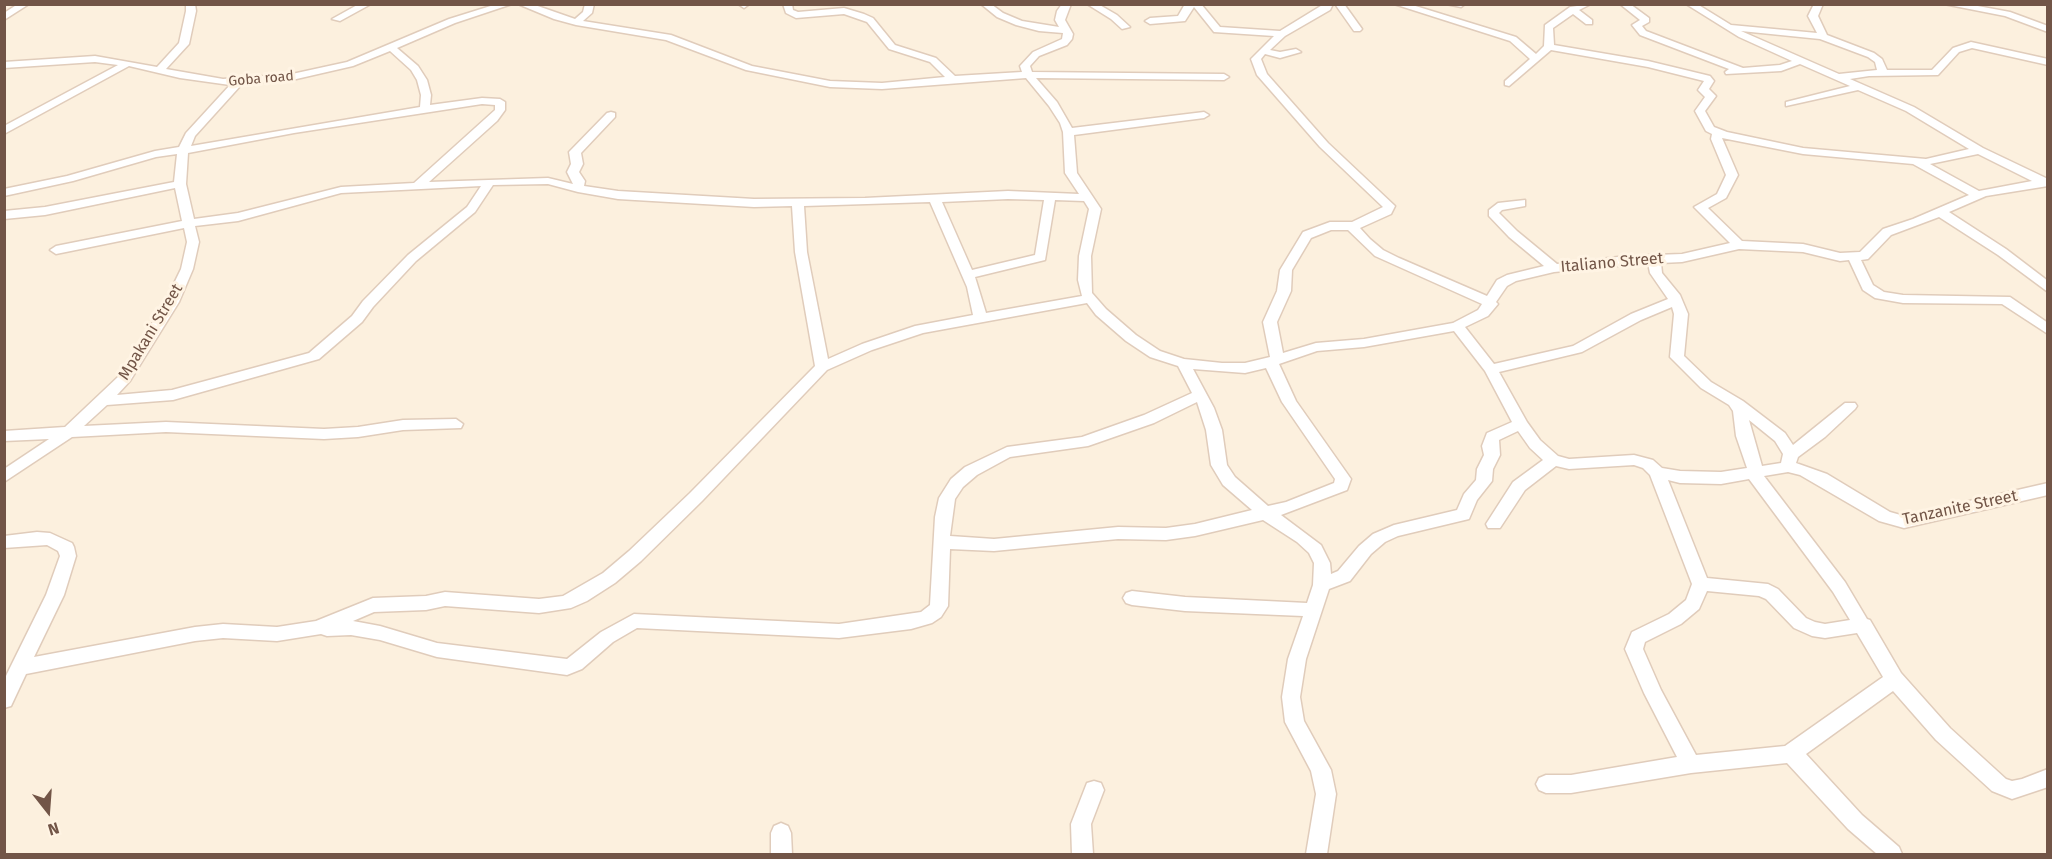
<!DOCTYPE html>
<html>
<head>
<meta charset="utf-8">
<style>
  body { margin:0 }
  #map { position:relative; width:2052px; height:859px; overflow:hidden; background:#fcf0de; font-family:"Fira Sans",sans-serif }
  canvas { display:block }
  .frame { position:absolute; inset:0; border:6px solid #725547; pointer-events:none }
  .north { position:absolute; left:18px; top:781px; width:60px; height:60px; -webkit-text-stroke:4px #fff4e4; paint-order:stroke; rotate:163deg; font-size:16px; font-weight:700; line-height:24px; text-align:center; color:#725547 }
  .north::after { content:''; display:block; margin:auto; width:21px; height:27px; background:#725547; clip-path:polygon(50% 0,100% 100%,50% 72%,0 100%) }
</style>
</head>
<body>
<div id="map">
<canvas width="2052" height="859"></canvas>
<div class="frame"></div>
<div class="north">N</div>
</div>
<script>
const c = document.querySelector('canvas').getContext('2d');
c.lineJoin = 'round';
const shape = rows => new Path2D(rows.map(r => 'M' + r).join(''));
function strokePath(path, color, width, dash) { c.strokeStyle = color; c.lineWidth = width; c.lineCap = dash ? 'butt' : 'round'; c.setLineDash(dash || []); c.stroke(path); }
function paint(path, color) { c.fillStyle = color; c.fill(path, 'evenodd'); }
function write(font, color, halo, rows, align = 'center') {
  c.font = font + ' "Fira Sans",sans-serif'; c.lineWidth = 6; c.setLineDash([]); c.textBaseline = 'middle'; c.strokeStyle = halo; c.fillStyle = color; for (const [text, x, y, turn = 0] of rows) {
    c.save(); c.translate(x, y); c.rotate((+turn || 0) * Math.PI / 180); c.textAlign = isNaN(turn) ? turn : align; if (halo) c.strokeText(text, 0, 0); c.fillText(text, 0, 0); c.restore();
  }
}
const minor = shape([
  [18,4,29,4,4,20,4,13,18,4],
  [186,4,195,4,196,11,189,44,166,69,223,79,292,74,347,62,449,19,497,4,512,4,455,23,397,48,418,66,427,80,431,95,430,105,482,98,500,99,505,102,505,110,497,121,429,182,548,178,573,184,567,172,571,164,569,152,607,113,611,112,615,113,615,117,581,153,583,164,579,172,585,181,584,186,618,191,754,199,865,198,1008,191,1079,194,1065,173,1063,132,1060,123,1049,106,1026,78,882,89,830,87,746,70,666,40,576,25,554,19,518,4,532,4,575,19,583,12,585,4,594,4,592,13,583,21,671,35,752,66,830,81,882,83,945,77,930,62,889,49,867,22,844,14,796,18,786,13,783,4,792,4,793,10,798,12,844,8,864,14,873,18,895,45,936,58,955,76,1022,72,1020,66,1033,52,1062,39,1063,33,1039,31,1016,25,997,17,981,4,991,4,1003,13,1022,21,1059,27,1055,20,1057,11,1062,4,1071,4,1065,20,1073,34,1072,39,1067,45,1039,56,1030,66,1032,72,1224,74,1229,77,1224,80,1036,78,1057,102,1072,128,1204,112,1209,115,1204,118,1074,135,1077,173,1101,209,1091,256,1092,293,1106,309,1136,335,1160,351,1184,359,1222,363,1245,363,1270,357,1263,322,1277,291,1280,270,1303,232,1330,222,1352,222,1383,207,1320,147,1257,75,1251,59,1274,36,1214,32,1194,7,1185,21,1150,24,1145,21,1150,18,1178,16,1185,4,1201,4,1220,27,1280,31,1324,4,1333,4,1330,10,1285,36,1270,50,1280,52,1296,49,1301,52,1280,58,1265,54,1261,59,1267,74,1328,143,1395,206,1391,214,1360,228,1370,239,1383,250,1399,258,1487,296,1497,280,1507,275,1544,266,1509,237,1489,216,1489,210,1498,203,1525,200,1525,206,1502,210,1499,213,1517,231,1557,264,1627,256,1682,254,1730,243,1694,207,1717,194,1726,175,1711,139,1712,134,1706,131,1695,111,1705,97,1698,90,1704,81,1648,67,1551,50,1509,86,1505,85,1505,81,1530,59,1510,41,1394,4,1409,4,1516,37,1536,54,1544,46,1545,25,1570,7,1591,4,1579,10,1592,20,1592,24,1586,24,1573,14,1553,28,1554,45,1648,61,1710,76,1714,81,1709,89,1716,96,1705,111,1714,127,1727,132,1803,148,1926,159,1969,149,1906,111,1858,90,1786,106,1786,102,1850,86,1800,64,1781,71,1726,74,1725,72,1729,69,1640,35,1632,25,1640,20,1620,4,1630,4,1649,18,1649,22,1642,26,1646,31,1743,68,1780,65,1792,61,1739,37,1686,4,1697,4,1731,25,1817,33,1808,16,1814,4,1823,4,1818,16,1827,35,1874,53,1882,59,1887,70,1932,70,1953,48,1971,42,2048,59,2048,65,1972,48,1959,52,1938,75,1869,76,1850,79,1914,107,1983,148,2048,179,2048,186,1986,196,1949,212,2006,249,2048,281,2048,292,1998,255,1939,217,1891,235,1868,259,1861,260,1873,285,1884,292,1903,295,2010,297,2048,323,2048,334,2002,304,1903,303,1875,298,1863,290,1849,260,1840,261,1803,252,1739,249,1682,262,1661,263,1662,273,1680,295,1688,314,1684,356,1711,382,1743,401,1785,433,1793,445,1845,403,1855,403,1857,406,1855,409,1825,437,1798,457,1796,463,1827,474,1890,512,1904,516,2048,483,2048,495,1904,528,1879,521,1800,475,1788,472,1764,476,1845,582,1867,619,1870,620,1901,673,1950,728,2006,779,2012,781,2022,779,2048,769,2048,787,2012,799,1992,791,1936,740,1893,691,1806,754,1862,815,1899,847,1902,854,1877,854,1848,829,1787,763,1691,773,1571,793,1546,793,1539,790,1536,784,1539,778,1546,775,1571,775,1677,757,1644,693,1625,649,1632,632,1669,614,1686,600,1692,584,1650,475,1643,468,1634,465,1569,469,1556,466,1525,490,1500,528,1488,528,1486,524,1513,482,1543,460,1530,448,1518,431,1499,440,1500,455,1493,469,1492,481,1477,500,1469,519,1398,536,1385,542,1371,554,1350,581,1329,589,1306,659,1300,697,1304,721,1331,770,1336,794,1327,854,1306,854,1316,794,1311,771,1285,722,1282,697,1288,659,1303,616,1185,611,1132,605,1126,603,1123,598,1126,593,1132,591,1185,597,1307,603,1313,585,1314,563,1309,553,1297,542,1263,520,1195,536,1166,540,1118,539,994,551,950,549,948,606,941,617,932,623,911,629,839,638,637,628,613,642,582,669,567,675,437,657,380,640,351,635,327,636,321,634,277,641,223,638,195,641,26,674,11,706,4,708,4,680,46,595,60,556,58,551,47,545,4,548,4,536,37,532,50,533,72,543,74,547,76,556,64,595,34,657,195,627,223,624,277,627,316,621,373,598,426,596,445,592,539,599,563,596,603,573,629,551,690,493,815,366,795,252,792,206,754,207,618,199,578,192,548,184,493,185,475,212,416,261,373,307,362,322,319,359,173,400,107,405,84,426,166,422,324,429,358,427,403,420,456,419,463,424,461,428,403,430,358,437,324,439,166,432,72,437,4,482,4,469,49,439,4,441,4,431,65,427,120,375,165,302,181,269,187,242,184,228,56,254,50,250,56,246,182,221,175,188,45,215,4,219,4,211,45,207,174,182,177,154,156,157,73,181,4,196,4,189,67,176,155,151,179,147,186,133,230,85,180,78,129,66,4,134,4,126,118,65,95,62,4,68,4,62,95,56,157,67,179,43,186,11,186,4],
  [1741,31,1820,39,1868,57,1875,62,1877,70,1839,74,1741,31],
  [390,51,411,70,417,80,421,95,420,107,191,146,195,136,242,84,292,80,353,66,390,51],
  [482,104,495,105,495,110,414,183,341,187,238,213,194,219,186,184,188,153,294,133,482,104],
  [1722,138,1803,154,1913,164,1969,195,1913,219,1883,229,1860,252,1840,253,1803,244,1742,241,1708,208,1726,198,1738,175,1722,138],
  [1978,154,2032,181,1979,191,1930,164,1978,154],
  [481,186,467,207,408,255,363,301,352,316,309,353,172,390,117,395,130,381,179,302,193,269,199,242,195,226,238,221,341,193,481,186],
  [1008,199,1044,200,1035,255,972,270,942,202,1008,199],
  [1055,200,1084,201,1089,209,1079,256,1078,280,1082,296,986,313,975,277,1045,260,1055,200],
  [930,202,967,287,973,315,915,326,862,344,828,359,807,252,804,206,930,202],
  [1331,230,1348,230,1375,256,1482,304,1478,310,1453,323,1364,339,1316,343,1283,353,1277,322,1291,291,1292,270,1311,238,1331,230],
  [1648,263,1650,273,1668,299,1631,314,1573,346,1494,364,1465,327,1488,316,1498,304,1496,302,1507,286,1516,281,1554,272,1648,263],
  [1087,303,1096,315,1126,341,1150,357,1178,366,1192,393,1144,415,1082,437,1007,447,965,467,951,479,939,498,935,517,930,605,921,612,839,624,634,614,601,632,567,659,437,643,380,626,353,621,374,612,426,610,445,606,539,613,571,608,587,601,615,583,641,561,702,501,827,370,872,350,923,333,1087,303],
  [1672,307,1674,314,1670,357,1701,388,1729,405,1733,411,1736,436,1747,468,1721,472,1680,471,1662,468,1653,460,1634,455,1569,459,1558,456,1540,440,1527,422,1499,372,1582,352,1641,320,1672,307],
  [1454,331,1485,371,1512,422,1487,433,1482,446,1484,455,1477,469,1476,480,1464,494,1457,510,1394,525,1373,534,1359,546,1338,571,1331,574,1330,563,1321,545,1281,515,1347,490,1351,479,1296,401,1279,364,1317,351,1364,347,1454,331],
  [1266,368,1282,402,1335,479,1334,483,1286,502,1268,506,1235,477,1227,465,1222,430,1214,408,1193,369,1245,373,1266,368],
  [1197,402,1206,430,1211,465,1223,485,1252,510,1195,524,1166,528,1118,527,994,539,950,536,955,499,963,487,977,475,1010,457,1088,446,1154,423,1197,402],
  [1749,420,1775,441,1783,454,1781,463,1762,466,1749,420],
  [1749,479,1833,592,1850,620,1825,624,1815,622,1806,618,1778,589,1768,584,1707,578,1668,480,1680,483,1721,484,1749,479],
  [1707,591,1759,596,1766,599,1794,628,1812,636,1825,638,1857,633,1883,677,1785,746,1696,755,1661,690,1643,649,1645,642,1681,624,1699,609,1707,591],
  [359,4,371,4,340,21,332,19,359,4],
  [738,4,748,4,748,5,744,8,738,4],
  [1087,4,1098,4,1117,15,1130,27,1122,29,1111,19,1087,4],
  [1335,4,1344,4,1362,29,1360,31,1354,31,1335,4],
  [1446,4,1465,4,1461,7,1446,4],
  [1944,4,1967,4,2010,12,2048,26,2048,32,2005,16,1944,4],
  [1094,781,1101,783,1104,790,1091,824,1093,854,1072,854,1071,824,1087,783,1094,781],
  [781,823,788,826,791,833,792,854,771,854,771,833,774,826,781,823]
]);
const farStreetnames = [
  ["Goba road",261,79,-5]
];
const streetNames = [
  ["Italiano Street",1612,263,-5],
  ["Mpakani Street",151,332,-59],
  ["Tanzanite Street",1960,508,-12]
];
strokePath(minor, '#e0ccbb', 3);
paint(minor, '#fff');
write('14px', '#725547', '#fff4e4', farStreetnames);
write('16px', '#725547', '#fff4e4', streetNames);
</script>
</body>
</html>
